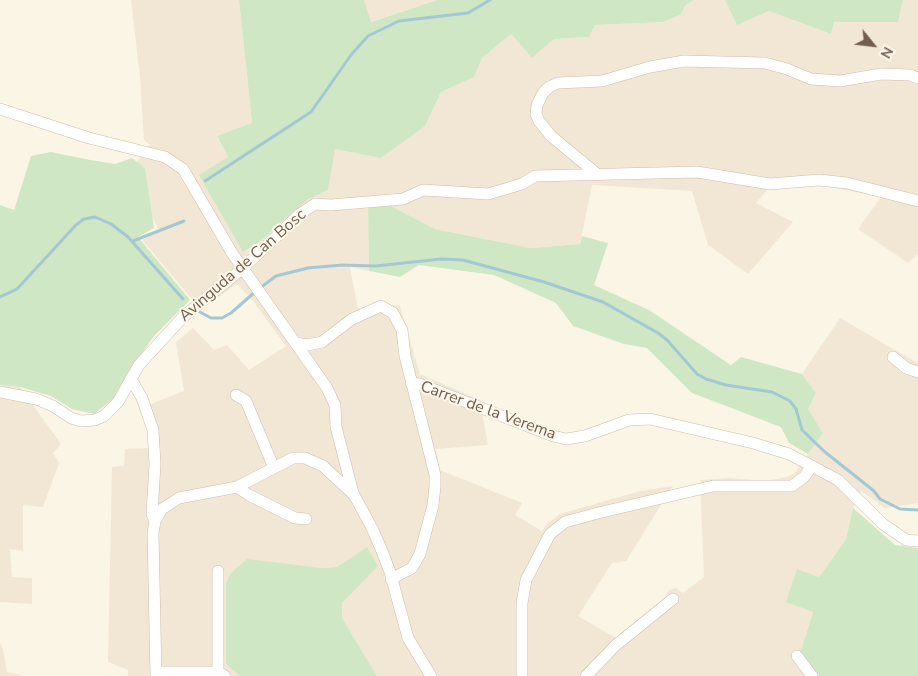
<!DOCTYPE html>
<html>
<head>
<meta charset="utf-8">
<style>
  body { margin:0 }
  #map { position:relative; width:918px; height:676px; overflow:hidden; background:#fbf5e6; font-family:"Nunito Sans",sans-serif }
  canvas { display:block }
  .north { position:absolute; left:848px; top:20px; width:50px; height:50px; -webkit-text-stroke:4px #fef8ec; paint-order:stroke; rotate:119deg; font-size:14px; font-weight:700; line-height:20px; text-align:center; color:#725e4d }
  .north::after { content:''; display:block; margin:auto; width:18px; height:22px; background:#725e4d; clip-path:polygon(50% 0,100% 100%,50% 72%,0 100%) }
</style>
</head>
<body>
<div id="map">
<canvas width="918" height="676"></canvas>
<div class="north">N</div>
</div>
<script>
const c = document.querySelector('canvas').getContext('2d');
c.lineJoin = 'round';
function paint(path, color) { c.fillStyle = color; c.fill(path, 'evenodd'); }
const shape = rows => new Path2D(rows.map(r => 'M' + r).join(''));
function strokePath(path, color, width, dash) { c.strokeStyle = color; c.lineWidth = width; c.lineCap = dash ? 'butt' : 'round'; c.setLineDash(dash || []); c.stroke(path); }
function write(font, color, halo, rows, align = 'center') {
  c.font = font + ' "Nunito Sans",sans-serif'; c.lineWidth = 4; c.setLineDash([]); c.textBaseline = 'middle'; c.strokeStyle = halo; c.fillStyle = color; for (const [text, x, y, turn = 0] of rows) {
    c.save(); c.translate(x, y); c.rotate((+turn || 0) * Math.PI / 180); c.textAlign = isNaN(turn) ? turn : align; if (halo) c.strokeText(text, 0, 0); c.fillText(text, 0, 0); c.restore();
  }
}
const residential = shape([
  [131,0,239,0,252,123,217,137,228,157,244,252,257,244,307,200,328,190,334,148,425,126,441,92,473,77,482,58,511,34,532,58,554,39,589,37,595,25,663,22,680,15,686,5,694,0,725,0,737,24,769,11,831,34,834,22,898,22,903,0,918,0,918,254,908,263,858,229,881,197,820,185,769,188,756,203,793,222,748,274,708,245,692,191,592,185,580,244,531,248,435,229,391,206,368,207,369,271,350,267,358,309,382,303,400,306,420,374,480,400,488,445,436,449,440,470,522,503,515,515,542,531,547,524,560,514,640,491,673,486,626,561,612,563,578,616,616,638,663,599,669,590,676,588,683,593,704,577,700,480,729,478,766,481,787,477,795,473,823,433,808,409,816,393,802,374,840,318,914,361,918,362,918,503,885,508,861,491,853,508,846,539,819,577,797,570,787,602,813,612,800,653,819,676,377,676,342,618,342,603,377,566,367,548,338,567,322,568,226,664,239,676,128,676,128,670,108,662,112,467,124,466,125,449,150,448,150,440,141,408,184,391,176,342,193,328,214,350,227,345,249,370,286,346,253,301,237,284,202,308,191,298,142,240,159,231,130,170,150,145,144,140,140,77],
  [364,0,437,0,370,22],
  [0,385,20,387,61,444,53,453,59,463,43,507,23,505,23,551,10,549,12,577,32,578,32,604,0,602],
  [0,642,3,649,7,672,24,676,0,676]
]);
const green = shape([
  [239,0,364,0,371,22,437,0,694,0,686,5,680,15,663,22,595,25,589,37,554,39,532,58,511,34,482,58,474,77,441,92,425,126,381,158,335,149,328,190,307,200,257,244,243,252,199,175,228,157,217,136,252,123],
  [725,0,903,0,898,22,834,22,831,34,769,11,737,25],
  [51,152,90,160,115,164,132,158,145,168,154,228,138,237,190,300,154,336,127,374,113,399,94,414,72,409,51,396,20,387,0,385,0,205,14,210,31,156],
  [391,206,435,229,531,248,580,244,582,236,608,243,594,285,649,310,731,365,741,357,802,374,816,393,808,409,823,433,808,454,789,443,781,427,692,393,647,348,624,344,573,326,556,303,494,275,419,265,400,277,369,271,368,207],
  [853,508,895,545,918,548,918,676,819,676,800,653,813,612,786,602,797,569,819,577,846,539],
  [367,547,378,566,342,603,342,618,377,676,239,676,226,664,226,583,231,573,247,559,322,568,337,567]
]);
const stream = shape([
  [205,181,311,112,351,55,368,36,399,21,468,13,490,0],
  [133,241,184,221],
  [260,288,276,276,308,268,342,265,376,266,441,259,463,260,544,282,603,302,658,333,667,340,697,374,706,379,726,385,772,392,790,401,796,409,802,430,825,452,874,491,880,499,900,509,918,510],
  [0,297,17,289,76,225,84,219,95,217,111,224,128,237,183,299],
  [198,311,211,318,222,318,231,313,255,292]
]);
const minor = shape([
  [0,109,89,138,165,157,183,169,232,253,327,388,335,405,336,427,353,493,372,528,382,551,390,572,408,638,431,676],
  [597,174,551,136,539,121,536,114,537,105,543,93,549,87,558,83,602,81,650,67,684,61,765,63,787,69,811,79,840,81,881,74,910,75,918,78],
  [295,343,308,345,322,342,352,319,381,306,393,313,402,330,405,356,435,475,435,486,433,505,420,554,412,568,391,579],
  [893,357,906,368,918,372],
  [131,379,142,398,153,430,155,464,152,514,155,521],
  [411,383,420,384,553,436,566,439,585,436,629,420,650,419,753,443,789,454,838,480,883,524,906,540,918,541],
  [0,392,36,399,53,406,71,418,81,421,95,420,104,416,118,402,139,365,183,317,243,268,300,214,315,204,331,205,403,199,423,190,488,194,522,184,535,176,697,172,770,184,819,180,847,183,918,201],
  [236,395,246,401,274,468],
  [237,487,249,495,295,518,306,519],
  [797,656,812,676],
  [156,672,218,672,225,676],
  [218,672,218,571],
  [156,676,153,533,155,521,162,509,179,498,237,487,293,458,305,458,323,466,352,493],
  [522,676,522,603,526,580,550,534,565,522,598,513,713,486,792,486,804,477,812,466],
  [586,676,616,645,673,599]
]);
const streetNames = [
  ["Avinguda de Can Bosc",243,266,-41],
  ["Carrer de la Verema",488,411,20]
];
paint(residential, '#f2e7d5');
paint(green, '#d0e7c5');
strokePath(stream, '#a3c8d4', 3);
strokePath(minor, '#ccbdad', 12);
strokePath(minor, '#fff', 11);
write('16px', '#725e4d', '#fef8ec', streetNames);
</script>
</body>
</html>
